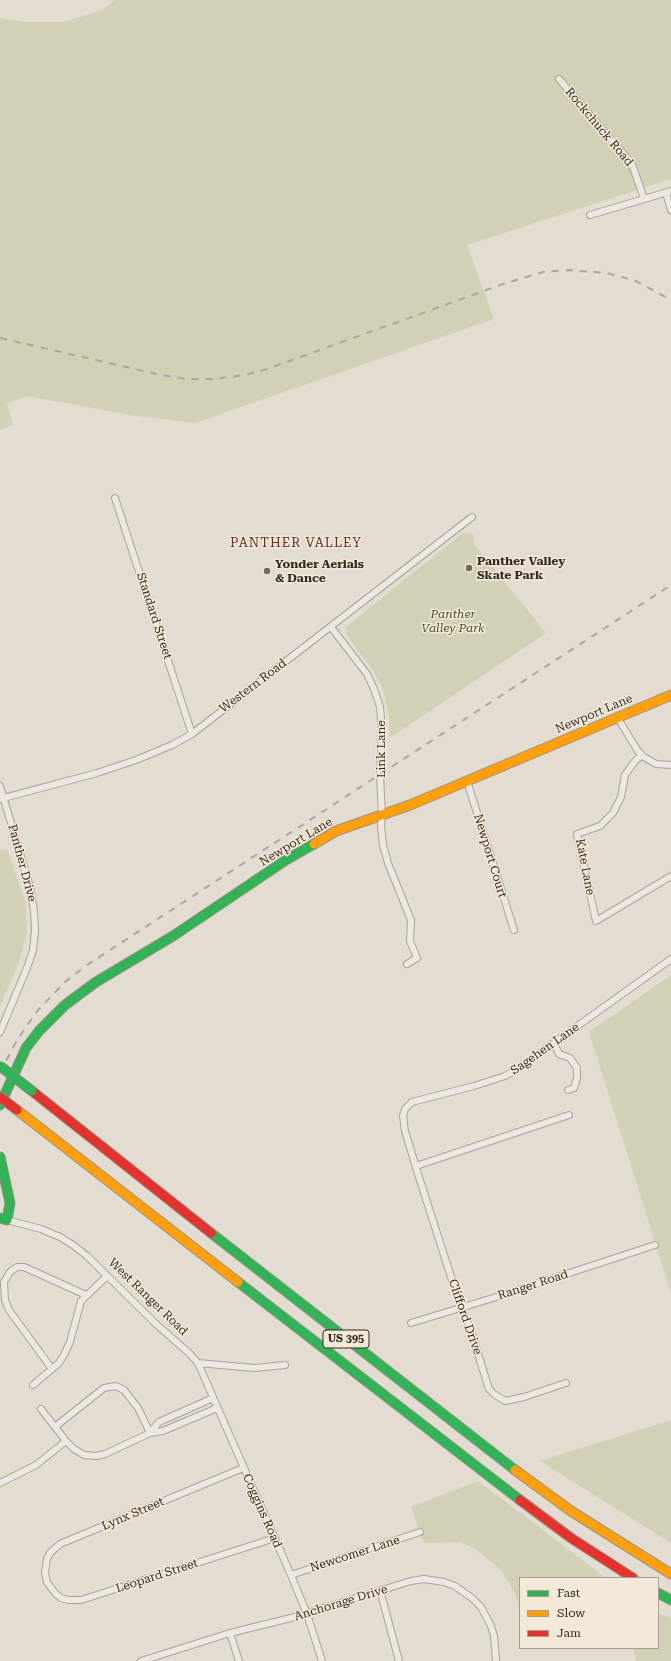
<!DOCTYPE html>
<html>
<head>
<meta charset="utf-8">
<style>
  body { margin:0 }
  #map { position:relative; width:671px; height:1661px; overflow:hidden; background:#e3ddd1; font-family:"Roboto Serif",serif }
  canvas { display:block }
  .legend { position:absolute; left:519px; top:1577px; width:140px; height:72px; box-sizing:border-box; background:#f3e9d8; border:1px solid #a89d8f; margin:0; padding:5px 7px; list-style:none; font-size:12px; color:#372b21 }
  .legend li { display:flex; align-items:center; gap:8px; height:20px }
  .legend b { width:20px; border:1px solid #a89d8f }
</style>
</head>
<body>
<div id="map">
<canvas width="671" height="1661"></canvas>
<ul class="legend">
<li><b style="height:5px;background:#30b455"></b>Fast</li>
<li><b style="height:5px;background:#ff9f0a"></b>Slow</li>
<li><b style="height:5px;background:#e5322d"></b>Jam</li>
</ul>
</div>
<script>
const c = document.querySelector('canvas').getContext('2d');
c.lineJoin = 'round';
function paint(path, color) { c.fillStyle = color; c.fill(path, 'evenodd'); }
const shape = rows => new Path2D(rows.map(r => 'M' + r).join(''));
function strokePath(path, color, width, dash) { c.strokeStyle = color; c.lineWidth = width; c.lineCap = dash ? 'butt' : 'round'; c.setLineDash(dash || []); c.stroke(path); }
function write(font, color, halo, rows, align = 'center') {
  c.font = font + ' "Roboto Serif",serif'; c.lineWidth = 3; c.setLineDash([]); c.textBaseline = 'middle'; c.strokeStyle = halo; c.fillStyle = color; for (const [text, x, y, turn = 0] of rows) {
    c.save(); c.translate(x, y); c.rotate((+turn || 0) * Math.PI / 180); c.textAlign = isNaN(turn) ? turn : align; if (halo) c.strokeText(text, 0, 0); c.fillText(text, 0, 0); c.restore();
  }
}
const green = shape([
  [115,0,671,0,671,179,467,245,494,319,195,423,136,416,27,396,7,403,13,425,0,430,0,18,26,22,64,22,102,10],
  [463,533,473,534,474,544,546,633,390,738,389,717,386,701,380,683,373,670,347,636,346,627],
  [7,849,25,901,27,932,19,962,0,1006,0,851],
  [671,975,671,1293,589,1032],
  [671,1420,671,1543,540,1461],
  [478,1481,606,1578,520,1578,520,1608,514,1592,501,1570,475,1549,460,1542,424,1543,411,1507],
  [658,1613,671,1618,671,1661,636,1661,633,1648,658,1648]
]);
const street = shape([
  [559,79,632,164,644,199],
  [666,193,671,210],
  [590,215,671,191],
  [115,498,192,734],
  [331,627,367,674,374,689,380,707,382,730,380,775,382,815,381,826,383,845,388,863,411,920,410,941,417,958,407,964],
  [617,717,638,751,644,757,656,764,671,765],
  [642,755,635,761,625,775,621,797,613,813,600,826,577,834,596,921,671,876],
  [467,781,514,930],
  [0,786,30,887,34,911,35,931,33,950,27,968,0,1032],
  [0,799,97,773,136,760,172,745,192,734,472,517],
  [554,1043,559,1054,570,1058,577,1068,577,1078,574,1088,568,1090],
  [416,1166,569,1115],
  [7,1220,41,1229,60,1237,73,1245,87,1256,156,1324,189,1353,198,1363,291,1575,307,1614,322,1661],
  [411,1323,493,1298,655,1245],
  [198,1363,254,1368,285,1365],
  [52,1369,9,1310,5,1300,4,1282,10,1272,17,1267,24,1267,86,1295],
  [566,1383,524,1397,505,1401,494,1394,489,1389,468,1322,461,1308,418,1174,405,1131,403,1116,405,1109,412,1102,474,1086,505,1076,516,1070,671,959],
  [33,1385,59,1363,64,1355,70,1342,81,1301,107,1276],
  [41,1409,66,1441,74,1449,84,1455,96,1456,105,1454,150,1433,163,1431,217,1408],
  [56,1426,104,1388,116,1386,124,1390,138,1408,150,1433],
  [150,1433,159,1422,213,1398],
  [243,1468,60,1544,50,1553,47,1559,45,1572,47,1582,55,1593,61,1598,68,1600,81,1600,275,1538],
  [0,1483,36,1465,66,1441],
  [291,1575,420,1532],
  [380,1590,399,1661],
  [230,1633,239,1661],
  [141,1661,230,1633,291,1618,411,1581,424,1579,444,1582,455,1586,472,1598,481,1607,491,1626,494,1636,496,1661]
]);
const fast = shape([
  [0,1105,26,1048,39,1031,65,1005,96,982,173,936,286,860,314,844],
  [0,1157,10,1203,7,1220,0,1218],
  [211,1233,515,1470],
  [238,1282,520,1500],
  [658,1593,671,1600]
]);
const slow = shape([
  [314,844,336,831,410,805,671,695],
  [17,1110,238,1282],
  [515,1470,571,1511,671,1574]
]);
const jam = shape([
  [32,1091,211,1233],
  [520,1500,571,1538,633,1578]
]);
const rail = shape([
  [0,338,161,375,187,379,213,379,245,375,267,369,506,283,543,272,568,270,607,273,636,281,671,300],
  [0,1073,17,1040,38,1010,65,982,87,965,671,585]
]);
const fastBridge = shape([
  [0,1066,32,1091]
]);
const jamBridge = shape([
  [0,1097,17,1110]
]);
const markers = [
  [469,568,4,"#73695f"],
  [267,571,4,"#73695f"]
];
const shields = [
  [346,1339,46]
];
const shieldNames = [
  ["US 395",346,1339]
];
const streetNames = [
  ["Rockchuck Road",599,127,50],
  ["Standard Street",154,616,72],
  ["Western Road",253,686,-37],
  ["Newport Lane",594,714,-23],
  ["Link Lane",381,749,-90],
  ["Newport Lane",296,842,-31],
  ["Newport Court",490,856,73],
  ["Panther Drive",22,863,75],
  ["Kate Lane",585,867,79],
  ["Sagehen Lane",545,1049,-35],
  ["Ranger Road",533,1285,-18],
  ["West Ranger Road",148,1297,44],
  ["Clifford Drive",465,1317,71],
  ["Coggins Road",262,1511,66],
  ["Lynx Street",133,1514,-23],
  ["Newcomer Lane",355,1554,-18],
  ["Leopard Street",157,1576,-18],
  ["Anchorage Drive",341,1603,-17]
];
const poiNames = [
  ["Panther Valley",477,561],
  ["Skate Park",477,575],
  ["Yonder Aerials",275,564],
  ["& Dance",275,578]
];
const parkNames = [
  ["Panther",453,614],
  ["Valley Park",453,628]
];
const neighbourhoodNames = [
  ["PANTHER VALLEY",296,543]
];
paint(green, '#d2d1b5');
strokePath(street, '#a9a299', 8);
strokePath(fast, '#989289', 11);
strokePath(slow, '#989289', 11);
strokePath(jam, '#989289', 11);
strokePath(street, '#ece8e1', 6);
strokePath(fast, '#30b455', 9);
strokePath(slow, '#ff9f0a', 9);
strokePath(jam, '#e5322d', 9);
strokePath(rail, '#aca7a1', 2, [7, 7]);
strokePath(fastBridge, '#8e8880', 11, []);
strokePath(jamBridge, '#8e8880', 11, []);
strokePath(fastBridge, '#30b455', 9);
strokePath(jamBridge, '#e5322d', 9);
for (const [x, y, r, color] of markers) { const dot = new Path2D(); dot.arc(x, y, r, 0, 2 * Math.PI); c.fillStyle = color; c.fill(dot); strokePath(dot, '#f3e9d8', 1.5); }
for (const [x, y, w] of shields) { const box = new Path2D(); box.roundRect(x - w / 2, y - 9, w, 18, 3); c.fillStyle = '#f3e9d8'; c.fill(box); strokePath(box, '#372b21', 1); }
write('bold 11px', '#372b21', null, shieldNames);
write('12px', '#372b21', '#f3e9d8', streetNames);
write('bold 12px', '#372b21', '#f3e9d8', poiNames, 'left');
write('italic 12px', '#4a522a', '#f3e9d8', parkNames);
c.letterSpacing = '1px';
write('13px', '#602e25', '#f3e9d8', neighbourhoodNames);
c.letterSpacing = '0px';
</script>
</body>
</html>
